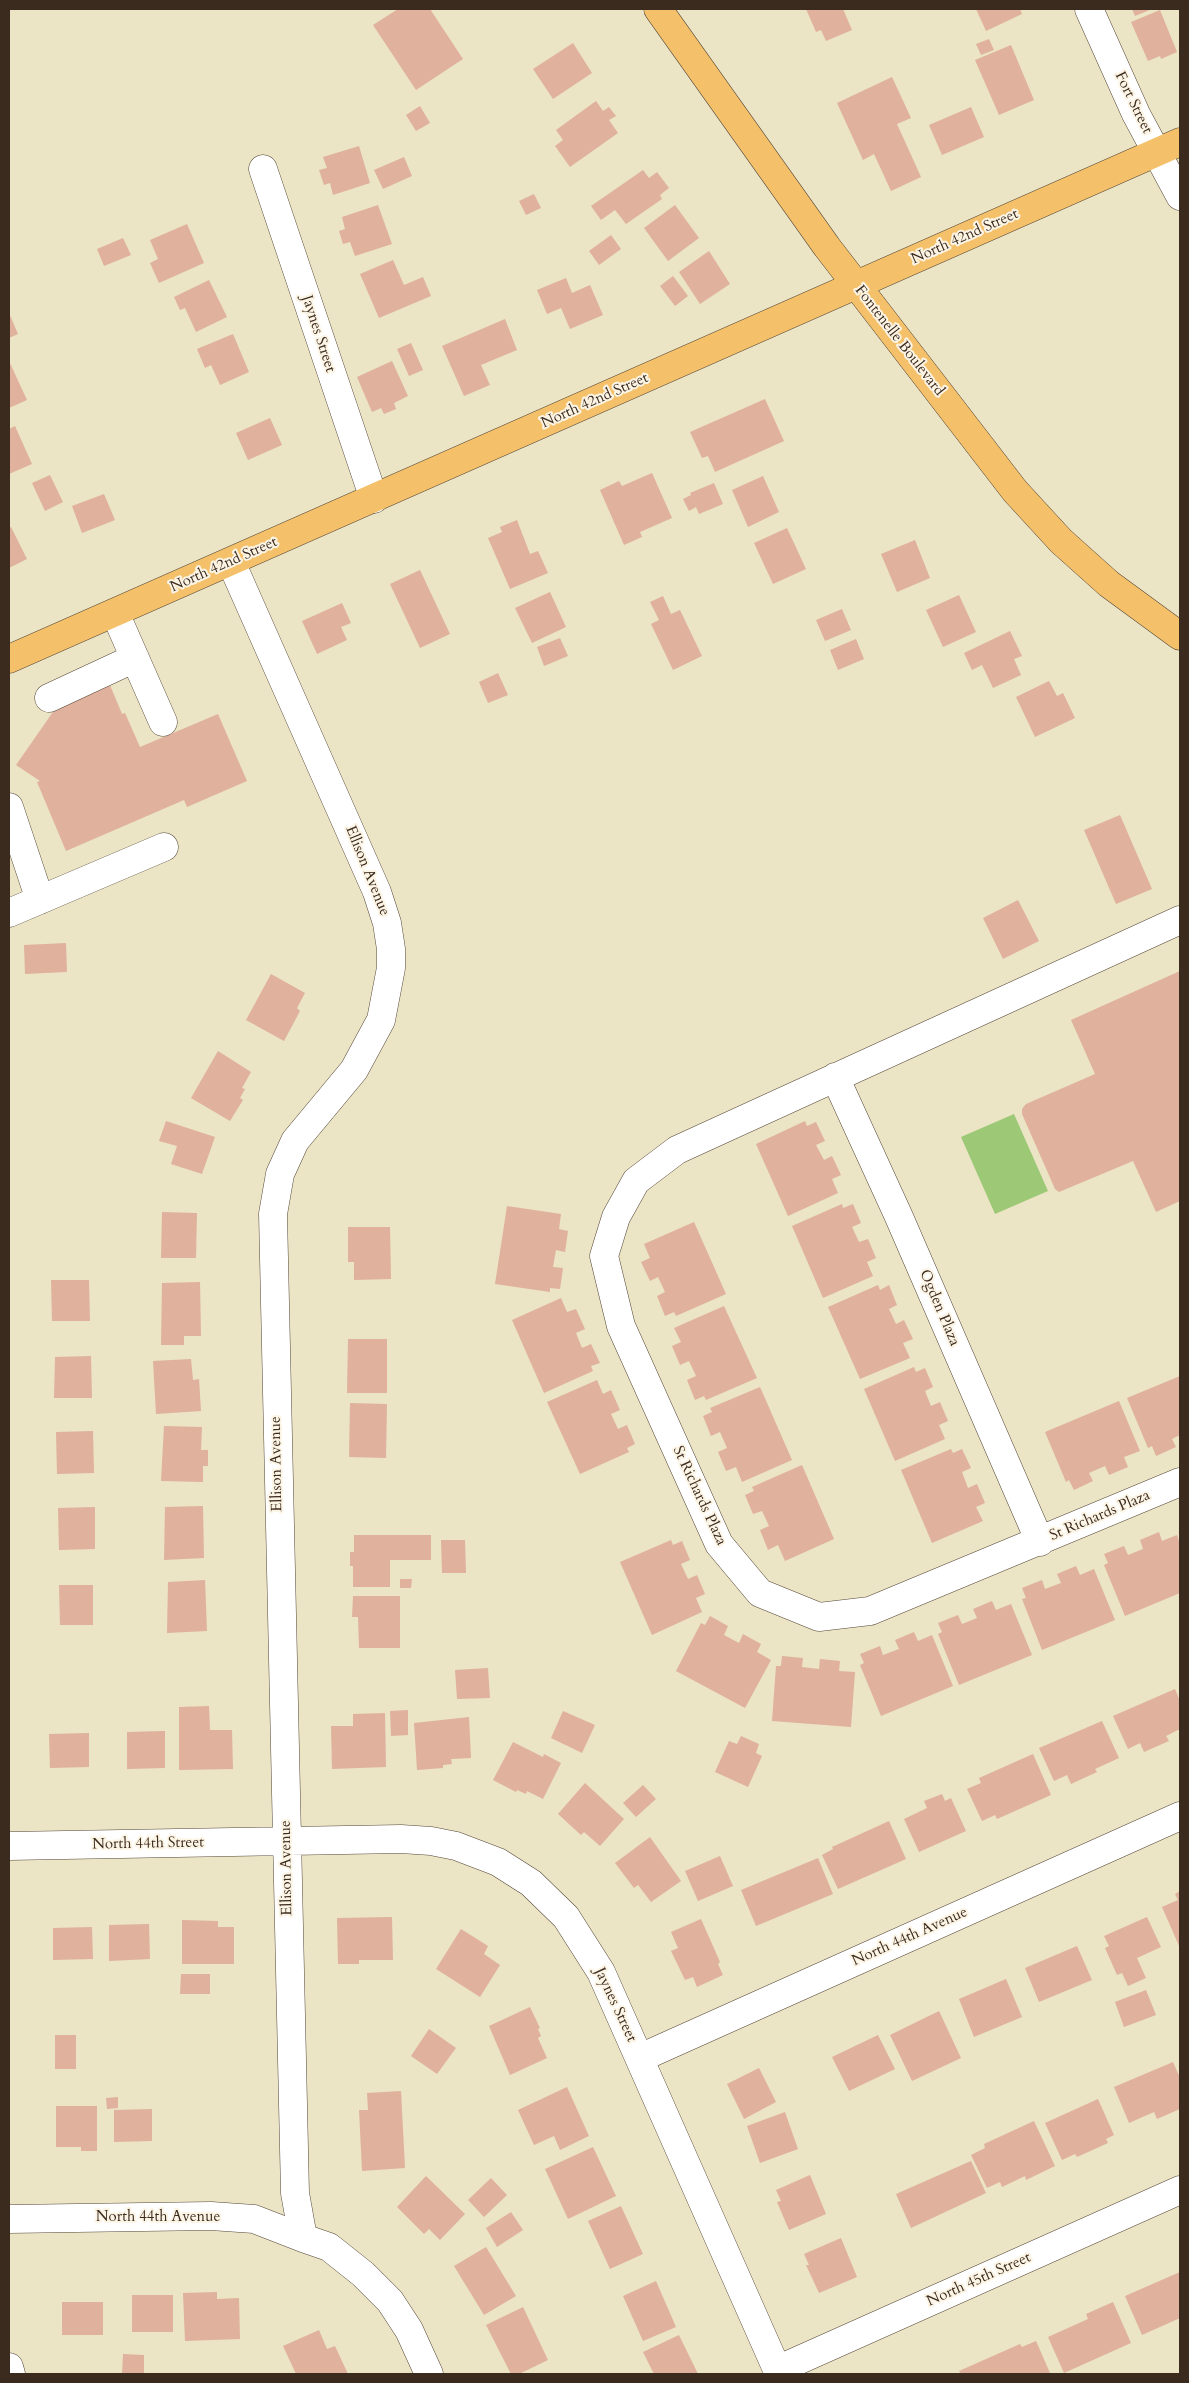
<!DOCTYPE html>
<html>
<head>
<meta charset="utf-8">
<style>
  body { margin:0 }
  #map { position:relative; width:1189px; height:2383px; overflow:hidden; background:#ebe4c5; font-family:Cardo,serif }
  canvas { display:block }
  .frame { position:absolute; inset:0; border:10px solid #3b2a1e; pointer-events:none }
</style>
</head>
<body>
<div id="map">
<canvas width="1189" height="2383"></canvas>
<div class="frame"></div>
</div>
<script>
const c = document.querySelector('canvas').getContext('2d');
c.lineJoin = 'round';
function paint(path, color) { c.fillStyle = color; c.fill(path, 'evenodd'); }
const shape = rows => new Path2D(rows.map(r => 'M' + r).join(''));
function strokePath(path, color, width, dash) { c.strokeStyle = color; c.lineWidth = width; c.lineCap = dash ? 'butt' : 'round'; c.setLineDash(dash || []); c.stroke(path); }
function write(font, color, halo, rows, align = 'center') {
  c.font = font + ' Cardo,serif'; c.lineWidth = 4; c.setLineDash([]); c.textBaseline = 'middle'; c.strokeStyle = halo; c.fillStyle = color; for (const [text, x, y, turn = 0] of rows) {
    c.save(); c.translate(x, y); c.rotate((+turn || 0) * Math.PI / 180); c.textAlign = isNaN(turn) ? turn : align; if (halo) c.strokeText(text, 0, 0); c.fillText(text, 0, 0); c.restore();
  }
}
const green = shape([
  [1014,1114,1048,1191,995,1214,961,1137]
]);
const building = shape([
  [398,9,430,9,463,59,416,90,373,25],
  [806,9,843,9,852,30,826,41,821,30,816,32],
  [976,9,1020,9,1022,14,986,31],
  [1132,9,1152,9,1135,16],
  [1160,10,1177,52,1161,59,1160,56,1148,61,1131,22],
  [989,39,994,50,981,55,976,44],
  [573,43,592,73,553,99,533,69],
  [1011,45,1034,100,999,115,975,60],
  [892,77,911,118,897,124,921,177,891,191,874,154,863,160,837,103],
  [596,101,603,111,609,107,616,116,609,120,618,133,570,167,555,146,563,140,556,130],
  [420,106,430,123,416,131,406,115],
  [971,107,984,137,942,155,929,125],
  [359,146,370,183,333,195,330,183,324,185,319,170,327,168,323,157],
  [404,157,412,176,383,189,374,170],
  [643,170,649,178,657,172,669,188,660,195,662,199,626,224,615,210,601,220,591,206],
  [534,194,541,208,526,215,519,201],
  [378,205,392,244,355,256,350,242,343,244,339,231,345,229,342,217],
  [675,205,699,238,668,261,644,228],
  [187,224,204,263,159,283,150,263,158,259,150,240],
  [611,235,621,249,599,265,589,251],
  [123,238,131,255,104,266,97,249],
  [709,251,730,284,700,304,679,272],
  [393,260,404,285,423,277,431,296,379,318,360,274],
  [673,276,688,296,675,306,660,286],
  [566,278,572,293,590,285,603,315,570,329,561,308,547,314,537,290],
  [209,280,227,317,196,332,185,308,180,310,174,297],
  [9,313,18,334,9,338],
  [505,319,517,350,481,365,490,385,464,396,442,346],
  [233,334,249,372,220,385,211,365,205,368,197,349],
  [411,343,423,370,409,376,397,349],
  [9,361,27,400,9,408],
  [392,361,408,396,394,403,396,409,384,414,381,408,372,412,357,377],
  [765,399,784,441,715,472,708,456,702,458,690,432],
  [270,418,282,445,248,460,236,433],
  [15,426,32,464,9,474,9,429],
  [652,473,672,518,640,532,642,537,624,545,600,490,619,481,622,486],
  [50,475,63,502,45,511,32,483],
  [763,476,779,512,748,527,732,490],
  [714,483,723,504,699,514,696,507,689,511,683,499,691,495,690,493],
  [104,494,115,520,82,533,72,506],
  [517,520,530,554,538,551,548,573,510,589,488,538,502,532,500,527],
  [11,527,27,559,9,568,9,528],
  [787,528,806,569,773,584,754,543],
  [915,540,930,578,897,592,881,554],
  [420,570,450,634,420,648,390,584],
  [550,592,566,627,532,643,515,608],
  [959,595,976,632,943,647,926,610],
  [663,596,671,614,680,610,702,656,673,670,651,624,659,620,650,602],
  [342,603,351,623,341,627,347,640,317,654,302,621],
  [842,609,851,630,825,641,816,620],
  [1010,631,1022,656,1014,659,1021,675,993,688,982,665,972,670,964,653],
  [560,638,568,656,544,666,537,647],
  [856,639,864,659,838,670,830,650],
  [498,673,508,695,488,703,479,682],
  [1049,681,1057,696,1063,693,1075,718,1035,737,1016,697],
  [110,685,122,714,125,713,140,747,218,714,247,781,187,807,184,800,66,851,37,782,40,781,16,765,55,709],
  [1120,815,1152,889,1116,904,1084,830],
  [1018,900,1039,941,1003,959,983,918],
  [66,943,67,972,25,974,24,945],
  [1180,971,1180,1201,1156,1212,1133,1161,1059,1192,1055,1189,1022,1114,1022,1109,1026,1104,1095,1074,1071,1020],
  [271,974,305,993,297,1008,300,1011,284,1041,246,1020],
  [218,1051,251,1072,242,1088,245,1089,240,1098,243,1100,230,1121,191,1098],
  [166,1121,215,1137,202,1174,171,1164,177,1146,159,1141],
  [805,1121,807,1126,816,1122,825,1141,816,1145,824,1160,832,1156,841,1175,832,1179,838,1193,788,1216,756,1144],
  [842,1204,843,1208,853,1204,861,1223,852,1227,859,1242,868,1239,876,1258,867,1262,873,1276,823,1298,792,1226],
  [507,1206,561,1214,559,1229,568,1231,565,1252,556,1250,553,1267,563,1268,560,1289,550,1288,550,1292,495,1284],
  [162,1212,197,1213,196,1258,161,1258],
  [694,1222,726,1294,676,1316,674,1312,665,1316,657,1296,665,1292,658,1277,650,1281,641,1262,650,1258,644,1244],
  [348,1227,390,1227,391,1279,354,1280,354,1262,348,1262],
  [51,1280,89,1280,90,1321,52,1321],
  [200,1282,201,1336,184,1336,184,1345,161,1345,162,1283],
  [878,1285,880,1290,889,1285,897,1305,889,1309,896,1324,904,1320,913,1339,903,1343,910,1358,860,1379,828,1307],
  [561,1298,567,1312,576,1309,585,1329,576,1333,582,1348,591,1344,600,1363,591,1366,593,1371,544,1393,512,1320],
  [724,1306,757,1378,706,1400,704,1396,695,1400,687,1380,696,1376,689,1361,680,1365,672,1346,681,1342,674,1328],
  [348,1339,387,1339,387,1393,347,1393],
  [91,1356,92,1398,54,1398,55,1357],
  [191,1359,193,1380,199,1379,201,1411,156,1414,153,1361],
  [914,1367,916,1372,925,1368,933,1387,925,1391,931,1406,940,1402,948,1421,939,1425,945,1439,895,1461,864,1389],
  [1180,1376,1180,1435,1172,1439,1176,1447,1156,1456,1152,1446,1148,1448,1127,1398],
  [597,1380,603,1394,611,1390,620,1410,611,1414,618,1429,627,1425,635,1444,627,1448,629,1452,580,1474,547,1402],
  [760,1387,792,1460,742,1482,736,1467,726,1471,718,1452,727,1448,720,1432,711,1436,703,1416,712,1412,710,1408],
  [1119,1401,1140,1451,1124,1457,1128,1467,1109,1475,1105,1466,1089,1473,1093,1481,1074,1490,1069,1480,1066,1482,1045,1432],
  [350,1403,387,1404,386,1458,349,1457],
  [164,1426,202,1427,201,1450,208,1450,208,1466,203,1466,203,1482,161,1481],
  [93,1431,94,1473,57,1474,56,1432],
  [951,1449,953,1453,962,1449,971,1468,962,1472,968,1488,977,1484,985,1503,976,1507,983,1521,932,1543,901,1470],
  [802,1465,834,1539,785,1561,778,1545,768,1550,760,1530,769,1526,762,1511,753,1514,745,1495,754,1491,752,1487],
  [203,1506,204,1558,164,1560,165,1507],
  [95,1507,95,1549,59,1550,58,1508],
  [1159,1532,1162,1541,1177,1535,1180,1544,1180,1593,1125,1616,1104,1565,1108,1563,1104,1554,1124,1546,1128,1555,1143,1549,1140,1540],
  [354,1535,431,1535,431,1560,390,1560,390,1587,353,1587,353,1566,350,1566,350,1552,354,1552],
  [441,1540,465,1540,466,1573,442,1573],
  [671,1540,673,1545,682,1541,690,1560,681,1564,688,1579,697,1575,705,1594,696,1598,702,1612,652,1635,620,1562],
  [1076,1566,1080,1575,1094,1569,1115,1620,1042,1650,1022,1599,1026,1598,1022,1588,1042,1580,1045,1589,1061,1583,1057,1574],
  [400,1579,412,1579,411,1588,400,1588],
  [205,1580,207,1631,167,1633,168,1582],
  [59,1585,93,1585,93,1625,60,1625],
  [353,1596,400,1596,400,1648,359,1648,358,1617,352,1617],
  [992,1601,996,1610,1011,1604,1032,1655,959,1685,938,1634,942,1632,938,1623,958,1615,962,1624,977,1618,973,1609],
  [710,1616,728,1626,724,1635,739,1643,743,1634,761,1644,757,1652,771,1660,745,1708,676,1671,701,1623,705,1625],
  [914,1632,918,1641,932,1635,953,1686,881,1716,860,1665,864,1663,860,1654,880,1646,883,1655,899,1649,895,1640],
  [782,1656,803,1658,802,1667,819,1669,820,1659,840,1661,839,1671,855,1672,851,1727,772,1721,776,1666,781,1666],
  [488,1668,490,1698,457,1699,455,1670],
  [1175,1689,1180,1701,1180,1729,1166,1736,1169,1741,1144,1752,1140,1743,1128,1749,1113,1716],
  [209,1706,210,1730,232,1730,233,1769,179,1770,179,1707],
  [408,1710,408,1735,391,1736,390,1711],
  [563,1711,595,1725,582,1753,551,1738],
  [385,1713,386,1767,332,1769,331,1726,353,1726,353,1714],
  [469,1717,471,1758,451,1759,452,1764,443,1765,443,1768,417,1770,414,1723],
  [1102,1721,1119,1758,1095,1769,1097,1772,1071,1784,1067,1775,1054,1781,1039,1748],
  [165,1731,165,1768,127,1769,127,1732],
  [89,1733,89,1767,50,1768,49,1734],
  [741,1736,759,1744,756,1753,762,1756,748,1787,715,1772,729,1741,737,1744],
  [513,1742,543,1757,544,1754,561,1763,543,1799,527,1791,526,1794,517,1790,516,1792,493,1780],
  [1033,1754,1051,1795,997,1819,995,1815,982,1821,967,1789,981,1783,979,1778],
  [585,1783,624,1819,600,1846,584,1832,581,1835,558,1814],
  [643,1785,656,1799,636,1817,623,1803],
  [942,1794,945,1801,951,1798,966,1831,919,1852,904,1819,927,1808,924,1801],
  [889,1821,906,1859,838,1889,822,1855,833,1849,832,1847],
  [650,1837,681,1881,651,1902,638,1885,634,1888,615,1863],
  [720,1856,733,1886,698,1901,685,1871],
  [818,1858,833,1894,756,1926,741,1890],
  [1180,1891,1180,1948,1162,1907,1178,1900,1175,1894],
  [392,1917,393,1960,359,1960,359,1964,338,1964,337,1918],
  [1147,1917,1161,1947,1137,1958,1146,1978,1128,1986,1122,1973,1117,1975,1105,1948,1109,1946,1104,1936],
  [701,1919,720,1962,718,1964,723,1975,697,1987,693,1977,685,1980,671,1951,678,1948,671,1932],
  [182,1920,218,1921,218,1927,234,1927,234,1964,182,1964],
  [149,1924,150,1959,109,1961,109,1925],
  [92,1927,93,1959,53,1960,53,1928],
  [461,1929,488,1946,484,1954,500,1965,480,1997,436,1969],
  [1077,1946,1092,1980,1039,2002,1025,1968],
  [181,1974,210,1974,210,1994,180,1994],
  [1006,1979,1022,2017,974,2037,959,1999],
  [1146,1990,1156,2015,1124,2027,1115,2002],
  [530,2007,540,2028,538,2029,541,2036,538,2038,547,2058,510,2075,489,2026],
  [939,2011,961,2058,912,2081,890,2035],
  [429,2029,456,2048,437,2074,411,2056],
  [55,2035,76,2035,76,2069,55,2069],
  [878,2035,895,2069,849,2091,832,2057],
  [1173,2062,1180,2078,1180,2109,1157,2119,1154,2112,1129,2123,1114,2087],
  [759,2068,776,2102,744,2119,727,2084],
  [567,2087,589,2136,560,2150,554,2136,534,2145,518,2110],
  [401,2091,405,2168,362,2171,359,2110,368,2110,367,2093],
  [118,2097,118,2108,107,2109,106,2098],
  [1098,2099,1114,2135,1106,2139,1108,2143,1077,2157,1075,2154,1062,2160,1045,2123],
  [56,2106,97,2106,97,2151,81,2151,81,2147,56,2147],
  [152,2109,152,2141,114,2142,114,2110],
  [785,2112,798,2149,760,2163,747,2126],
  [1034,2121,1055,2166,1026,2180,1025,2176,1002,2187,1000,2182,987,2188,971,2155,985,2148,984,2144],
  [593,2147,616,2196,568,2219,545,2169],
  [971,2161,986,2193,911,2228,896,2194],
  [810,2175,826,2214,789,2230,777,2202,781,2201,776,2190],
  [426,2176,465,2214,440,2240,429,2229,424,2234,397,2207],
  [491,2178,507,2195,484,2217,468,2200],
  [621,2206,643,2254,610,2269,588,2221],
  [511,2212,523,2230,497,2247,486,2228],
  [841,2238,857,2277,819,2293,806,2265,809,2265,804,2254],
  [486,2247,516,2296,484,2315,454,2266],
  [1180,2272,1180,2318,1142,2335,1125,2296],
  [656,2281,676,2327,643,2341,623,2296],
  [217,2292,217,2299,239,2298,240,2339,185,2341,183,2293],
  [132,2295,173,2295,173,2332,132,2332],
  [62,2302,103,2302,103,2335,62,2335],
  [1113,2302,1131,2343,1064,2373,1048,2337,1088,2319,1086,2314],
  [523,2307,548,2360,519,2374,511,2374,486,2325],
  [319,2330,327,2349,335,2346,348,2374,296,2374,283,2346],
  [679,2335,698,2374,654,2374,643,2352],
  [1036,2341,1050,2373,1047,2374,961,2374,959,2371,1020,2344,1022,2347],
  [123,2354,144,2355,144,2374,122,2374]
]);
const minor = shape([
  [1089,9,1136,114,1180,196],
  [263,169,374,499],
  [231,562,377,892,387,923,391,949,391,968,381,1020,354,1070,295,1141,280,1174,273,1214,295,2193,303,2238,329,2247,363,2274,390,2301,409,2330,429,2374],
  [115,613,163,722],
  [49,698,135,658],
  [9,807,40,900],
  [9,913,164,847],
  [1180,920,677,1150,636,1181,616,1217,604,1256,621,1326,719,1544,760,1593,819,1617,870,1611,1180,1482],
  [835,1077,899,1217,1040,1542],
  [9,1846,401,1839,431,1841,456,1846,498,1862,531,1883,566,1917,601,1972,779,2374],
  [640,2058,1180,1816],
  [9,2219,211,2216,254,2219,303,2238],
  [9,2367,11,2374],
  [777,2370,1180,2190]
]);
const major = shape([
  [658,9,827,247,1015,491,1061,541,1109,584,1180,636],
  [9,659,1180,142]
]);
const streetNames = [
  ["Fort Street",1133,103,64],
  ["North 42nd Street",965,237,-24],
  ["Jaynes Street",318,334,72],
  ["Fontenelle Boulevard",899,341,52],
  ["North 42nd Street",595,401,-24],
  ["North 42nd Street",224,565,-24],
  ["Ellison Avenue",367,871,68],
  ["Ogden Plaza",939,1308,67],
  ["Ellison Avenue",277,1464,-91],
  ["St Richards Plaza",699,1496,65],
  ["St Richards Plaza",1100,1516,-23],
  ["North 44th Street",148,1844,-1],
  ["Ellison Avenue",287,1868,-91],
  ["North 44th Avenue",910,1937,-24],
  ["Jaynes Street",615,2005,65],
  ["North 44th Avenue",158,2218],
  ["North 45th Street",979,2280,-24]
];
paint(green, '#9dc977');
paint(building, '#e0b19c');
strokePath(minor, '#554637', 29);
strokePath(major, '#554637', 29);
strokePath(minor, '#fff', 28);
strokePath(major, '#f4c16a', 28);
write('15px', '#3b2a1e', '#fcf5e5', streetNames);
</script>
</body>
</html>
